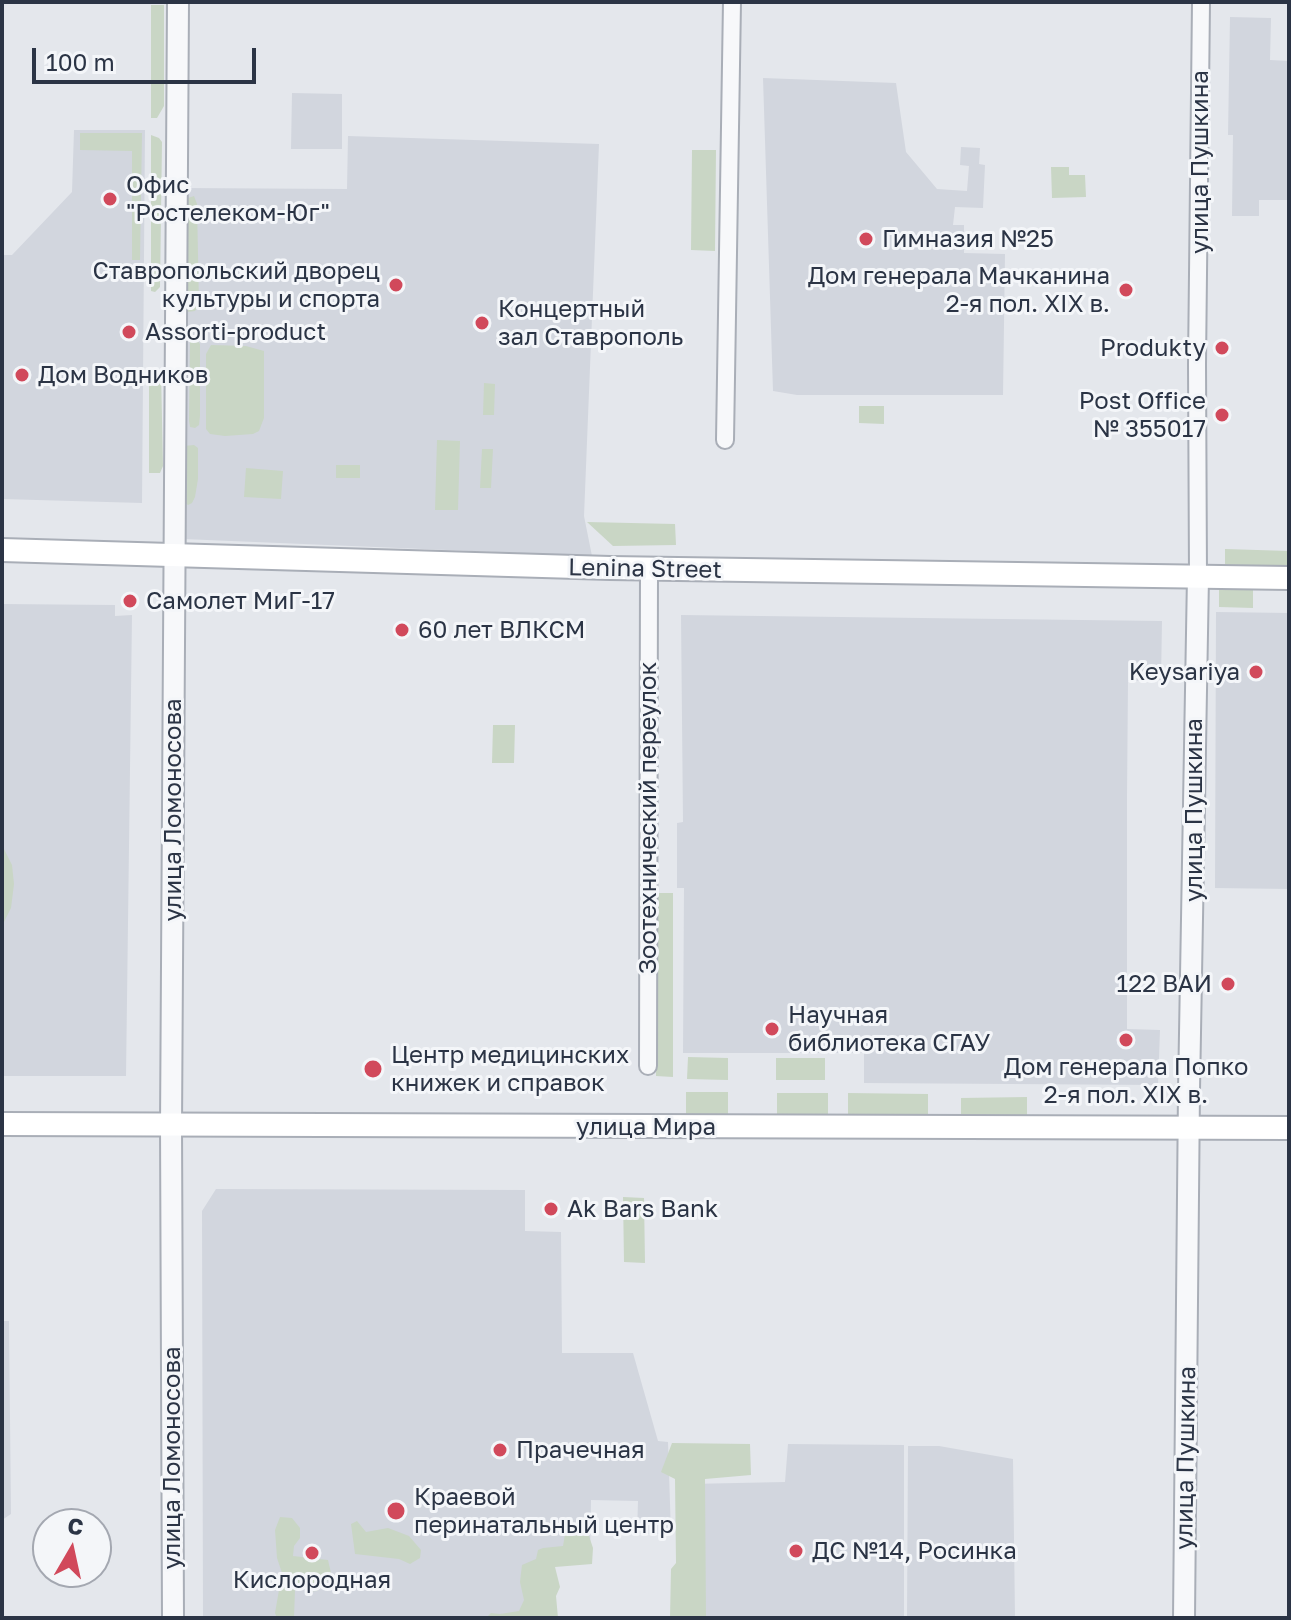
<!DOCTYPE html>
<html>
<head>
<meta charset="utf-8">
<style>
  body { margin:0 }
  #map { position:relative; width:1291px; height:1620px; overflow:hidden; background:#e4e7ec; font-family:"Golos Text",sans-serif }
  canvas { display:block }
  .frame { position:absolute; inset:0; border:4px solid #2b3445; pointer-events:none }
  .north { position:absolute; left:32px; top:1508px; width:80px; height:80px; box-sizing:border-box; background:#f4f6f9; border:2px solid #a4a8b1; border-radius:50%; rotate:9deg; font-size:22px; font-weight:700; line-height:32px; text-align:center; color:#2b3445 }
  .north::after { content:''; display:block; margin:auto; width:28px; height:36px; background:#d1495b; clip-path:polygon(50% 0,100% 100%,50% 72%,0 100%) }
  .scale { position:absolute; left:32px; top:48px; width:224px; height:36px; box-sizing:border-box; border:4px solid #2b3445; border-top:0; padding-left:10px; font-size:24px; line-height:28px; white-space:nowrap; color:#2b3445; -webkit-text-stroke:6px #f4f6f9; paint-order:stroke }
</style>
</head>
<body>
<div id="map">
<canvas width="1291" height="1620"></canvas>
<div class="frame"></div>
<div class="north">С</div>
<div class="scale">100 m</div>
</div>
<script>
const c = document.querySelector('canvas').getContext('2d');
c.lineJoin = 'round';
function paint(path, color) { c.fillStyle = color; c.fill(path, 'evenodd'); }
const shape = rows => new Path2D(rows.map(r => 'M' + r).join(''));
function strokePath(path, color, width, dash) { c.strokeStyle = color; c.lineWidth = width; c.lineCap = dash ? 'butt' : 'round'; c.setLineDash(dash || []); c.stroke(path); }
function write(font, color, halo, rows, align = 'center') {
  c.font = font + ' "Golos Text",sans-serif'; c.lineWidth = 6; c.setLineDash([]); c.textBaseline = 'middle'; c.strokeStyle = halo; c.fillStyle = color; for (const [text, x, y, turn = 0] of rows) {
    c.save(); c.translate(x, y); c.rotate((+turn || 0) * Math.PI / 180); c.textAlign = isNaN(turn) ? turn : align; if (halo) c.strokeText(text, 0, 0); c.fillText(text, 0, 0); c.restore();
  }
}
const built = shape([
  [1230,17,1271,18,1270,60,1289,61,1289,200,1259,200,1259,216,1232,216,1233,135,1228,135],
  [763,78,896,83,906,152,937,189,967,191,969,166,960,165,961,147,980,148,979,164,985,165,983,208,955,207,953,225,964,225,964,253,1005,254,1003,395,797,395,773,391],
  [292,93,342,94,342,149,291,149],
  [74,130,145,130,142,503,2,499,2,255,12,255,72,192],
  [348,136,599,144,584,516,592,556,183,539,181,188,347,189],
  [2,604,115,605,115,616,132,615,126,1076,2,1076],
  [1216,612,1289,613,1289,889,1215,888],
  [681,615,1162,621,1161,680,1128,681,1127,796,1127,1029,1160,1030,1158,1085,864,1083,864,1053,683,1053,684,888,677,888,677,823,683,822],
  [216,1189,525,1190,525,1231,561,1232,562,1353,633,1353,658,1441,668,1442,671,1534,637,1534,638,1501,591,1500,590,1561,553,1563,528,1618,203,1618,202,1211],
  [2,1321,9,1321,11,1514,2,1520],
  [788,1444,904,1445,904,1618,689,1618,689,1484,785,1482],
  [908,1446,939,1446,1013,1459,1015,1618,907,1618]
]);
const green = shape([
  [151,5,164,5,164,106,157,118,151,118],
  [80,133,142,133,140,260,132,260,132,151,80,150],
  [151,135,159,138,162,142,160,287,155,292,151,291],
  [692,150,716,150,715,251,691,250],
  [1051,167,1069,167,1069,175,1085,175,1086,197,1052,198],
  [194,196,197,204,199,305,195,311,187,312,183,308,186,205,188,198],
  [190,340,197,340,200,344,200,416,199,425,195,428,190,427,189,421],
  [211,345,246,346,264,351,264,418,259,431,253,434,225,436,210,434,206,429,206,354],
  [149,372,161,372,163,466,160,473,149,473],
  [484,383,495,384,494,415,483,415],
  [859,406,884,406,884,424,859,423],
  [437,440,460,441,458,510,435,510],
  [194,445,198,448,198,479,195,497,192,503,188,505,182,501,184,446],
  [482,449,493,449,491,488,480,488],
  [336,465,360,465,360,478,336,478],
  [246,468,283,471,281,499,244,497],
  [587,522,675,524,676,545,613,546],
  [1225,549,1289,551,1289,569,1225,568],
  [1219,588,1253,588,1253,608,1219,607],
  [493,725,515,725,514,763,492,763],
  [2,845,12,865,14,884,11,908,2,926],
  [657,893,673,893,673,1077,656,1076],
  [688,1057,728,1058,728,1080,687,1079],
  [776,1058,825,1058,825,1080,776,1080],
  [686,1092,728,1092,728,1116,686,1116],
  [777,1093,828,1093,828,1117,777,1117],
  [848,1093,928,1094,928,1119,848,1118],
  [1027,1097,1027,1116,961,1117,961,1098],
  [623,1197,644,1198,645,1263,624,1262],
  [672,1443,750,1444,751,1475,705,1479,706,1618,670,1618,671,1569,676,1563,675,1479,661,1472],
  [280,1517,292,1518,300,1528,300,1538,294,1546,293,1556,328,1560,331,1573,328,1580,317,1591,307,1592,305,1588,295,1590,294,1618,277,1618,275,1613,282,1573,277,1558,275,1530],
  [357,1521,366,1532,388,1528,409,1536,421,1550,420,1558,410,1564,399,1559,355,1554,351,1524],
  [579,1528,589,1536,593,1548,592,1564,555,1567,560,1587,556,1596,558,1618,486,1618,491,1613,500,1614,519,1611,524,1600,520,1582,522,1565,536,1559,538,1550,543,1548,563,1546,565,1534,573,1529]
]);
const minor = shape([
  [725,440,732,2],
  [1198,576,1197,364,1201,2],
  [648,1066,649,569]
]);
const tertiary = shape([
  [173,1618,171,1125,178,2],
  [1184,1618,1189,1090,1198,576]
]);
const secondary = shape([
  [2,550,610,568,1289,578],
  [2,1124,1289,1128]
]);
const markers = [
  [110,199,8,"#d1495b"],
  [866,239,8,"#d1495b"],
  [396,285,8,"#d1495b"],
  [1126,290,8,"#d1495b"],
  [482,323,8,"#d1495b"],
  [129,332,8,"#d1495b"],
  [1222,348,8,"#d1495b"],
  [22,375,8,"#d1495b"],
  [1222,415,8,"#d1495b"],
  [130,601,8,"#d1495b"],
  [402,630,8,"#d1495b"],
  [1256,672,8,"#d1495b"],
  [1228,984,8,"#d1495b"],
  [772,1029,8,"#d1495b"],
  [1126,1040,8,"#d1495b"],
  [373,1069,10,"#d1495b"],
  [551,1209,8,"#d1495b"],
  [500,1450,8,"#d1495b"],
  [396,1511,10,"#d1495b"],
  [796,1551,8,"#d1495b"],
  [312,1553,8,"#d1495b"]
];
const streetNames = [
  ["улица Пушкина",1200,162,-90],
  ["Lenina Street",645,569,1],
  ["улица Ломоносова",173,810,-90],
  ["улица Пушкина",1194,810,-90],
  ["Зоотехнический переулок",648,818,-90],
  ["улица Мира",646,1127],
  ["улица Ломоносова",172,1458,-90],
  ["улица Пушкина",1186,1458,-89]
];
const poiNames = [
  ["Офис",126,185],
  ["\"Ростелеком-Юг\"",126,213],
  ["Гимназия №25",882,239],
  ["Ставропольский дворец",380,271,"right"],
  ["культуры и спорта",380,299,"right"],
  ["Дом генерала Мачканина",1110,276,"right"],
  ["2-я пол. XIX в.",1110,304,"right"],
  ["Концертный",498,309],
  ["зал Ставрополь",498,337],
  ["Assorti-product",145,332],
  ["Produkty",1206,348,"right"],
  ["Дом Водников",38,375],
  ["Post Office",1206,401,"right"],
  ["№ 355017",1206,429,"right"],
  ["Самолет МиГ-17",146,601],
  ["60 лет ВЛКСМ",418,630],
  ["Keysariya",1240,672,"right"],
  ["122 ВАИ",1212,984,"right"],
  ["Научная",788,1015],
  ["библиотека СГАУ",788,1043],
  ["Центр медицинских",391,1055],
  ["книжек и справок",391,1083],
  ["Дом генерала Попко",1126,1067,"center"],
  ["2-я пол. XIX в.",1126,1095,"center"],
  ["Ak Bars Bank",567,1209],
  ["Прачечная",516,1450],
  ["Краевой",414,1497],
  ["перинатальный центр",414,1525],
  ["ДС №14, Росинка",812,1551],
  ["Кислородная",312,1580,"center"]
];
paint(built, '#d2d6de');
paint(green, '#c9d6c5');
strokePath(minor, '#a9aeb7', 20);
strokePath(tertiary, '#a9aeb7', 24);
strokePath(secondary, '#a9aeb7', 26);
strokePath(minor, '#f7f8fa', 16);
strokePath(tertiary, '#f7f8fa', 20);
strokePath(secondary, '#fff', 22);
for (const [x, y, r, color] of markers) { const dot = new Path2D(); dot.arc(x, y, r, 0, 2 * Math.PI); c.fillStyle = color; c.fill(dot); strokePath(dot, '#f4f6f9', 3); }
write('24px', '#2b3445', '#f4f6f9', streetNames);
write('24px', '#2b3445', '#f4f6f9', poiNames, 'left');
</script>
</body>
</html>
